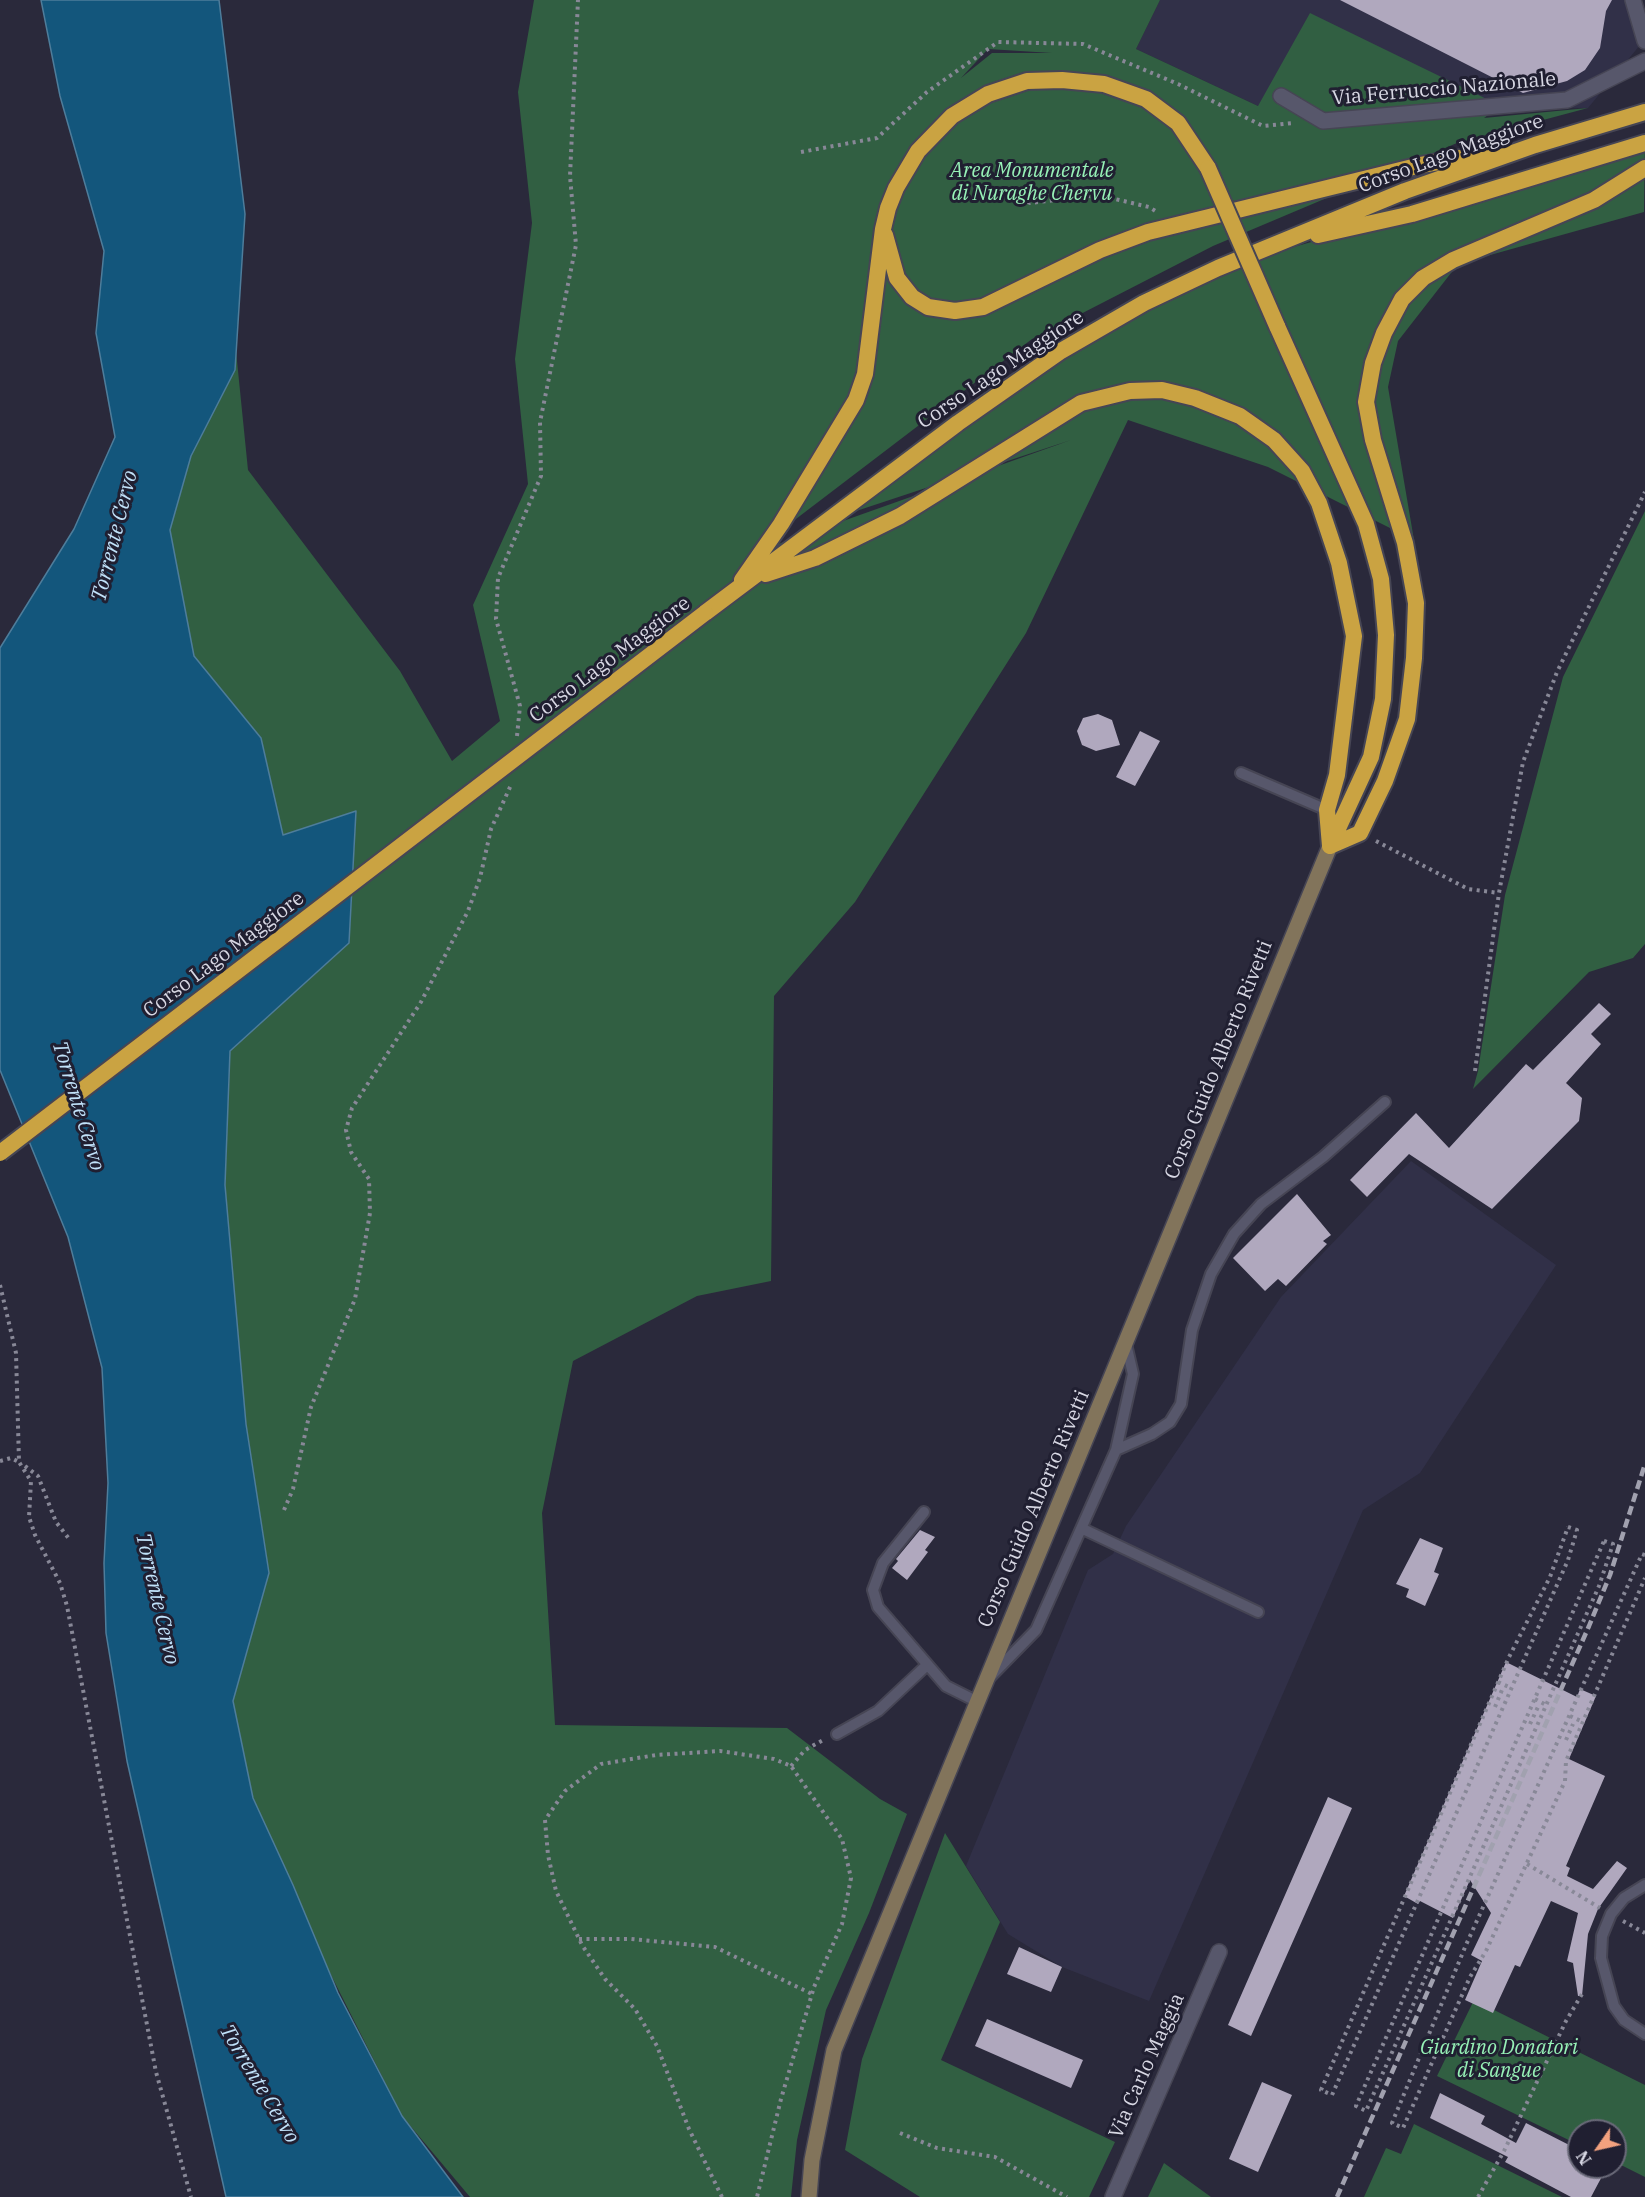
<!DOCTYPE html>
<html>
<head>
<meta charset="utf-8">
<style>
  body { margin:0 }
  #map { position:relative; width:1645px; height:2197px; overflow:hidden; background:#2a293b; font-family:"IBM Plex Serif",serif }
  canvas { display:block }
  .north { position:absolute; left:1567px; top:2119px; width:60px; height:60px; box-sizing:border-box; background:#201f31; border:2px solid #696978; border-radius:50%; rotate:236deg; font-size:16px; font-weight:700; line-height:24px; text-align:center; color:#d7d7e3 }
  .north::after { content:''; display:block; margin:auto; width:21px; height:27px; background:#f2a17e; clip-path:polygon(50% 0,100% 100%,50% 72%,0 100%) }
</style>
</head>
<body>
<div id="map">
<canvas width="1645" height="2197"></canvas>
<div class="north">N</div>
</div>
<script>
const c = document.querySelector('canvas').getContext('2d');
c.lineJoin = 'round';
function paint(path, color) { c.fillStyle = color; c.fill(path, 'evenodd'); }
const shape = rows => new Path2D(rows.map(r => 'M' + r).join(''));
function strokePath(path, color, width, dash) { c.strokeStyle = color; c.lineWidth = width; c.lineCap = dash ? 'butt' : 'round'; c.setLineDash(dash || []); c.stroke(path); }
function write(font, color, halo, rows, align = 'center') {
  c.font = font + ' "IBM Plex Serif",serif'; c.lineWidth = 6; c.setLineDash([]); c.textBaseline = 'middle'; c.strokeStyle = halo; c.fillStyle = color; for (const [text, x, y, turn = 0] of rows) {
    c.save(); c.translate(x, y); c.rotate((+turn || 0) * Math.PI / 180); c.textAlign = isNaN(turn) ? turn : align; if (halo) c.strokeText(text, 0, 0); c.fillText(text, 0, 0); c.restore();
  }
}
const built = shape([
  [1160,0,1633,0,1645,39,1588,108,1258,106,1136,49],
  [1411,1161,1556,1265,1420,1473,1363,1510,1149,2001,1062,1967,1008,1934,966,1866,1088,1570,1113,1554,1126,1526,1281,1297]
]);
const green = shape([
  [534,0,1160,0,1136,49,1258,106,1310,13,1501,106,1484,118,1588,108,1457,143,1213,246,1032,339,750,554,1071,440,829,520,1061,351,1218,268,1412,214,1645,142,1644,212,1458,264,1398,341,1388,387,1414,540,1268,467,1128,420,1026,633,855,902,774,996,771,1281,697,1296,573,1361,542,1513,555,1725,787,1728,880,1799,907,1814,869,1913,826,2010,797,2140,791,2197,470,2197,402,2116,327,1967,253,1798,233,1701,269,1573,246,1424,225,1185,230,1051,349,943,356,812,283,835,261,738,194,656,170,530,191,456,235,370,236,351,248,470,400,671,452,761,500,721,473,605,528,484,515,359,532,223,518,92],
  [988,49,1052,53,992,53,961,78],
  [1645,511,1645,944,1633,958,1589,972,1473,1089,1478,1071,1505,895,1563,677],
  [945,1833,1000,1922,941,2060,1115,2142,1089,2197,920,2197,845,2150,862,2059],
  [1474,2000,1645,2085,1645,2177,1615,2162,1615,2131,1579,2131,1579,2145,1437,2076],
  [1414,2124,1562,2197,1364,2197,1386,2148,1401,2154],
  [1164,2163,1211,2197,1148,2197]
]);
const water = shape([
  [41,0,219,0,245,214,235,370,191,456,170,530,194,656,261,738,283,835,356,811,349,943,230,1051,225,1185,246,1424,269,1573,233,1701,253,1798,293,1885,338,1993,402,2116,463,2197,226,2197,127,1761,106,1633,104,1563,108,1483,102,1368,68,1237,0,1070,0,648,74,529,115,437,96,333,104,251,60,96,41,0]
]);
const building = shape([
  [1340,0,1612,0,1606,11,1600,48,1585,70,1567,81,1523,93],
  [1098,714,1112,720,1120,745,1096,751,1082,745,1077,731,1083,718],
  [1140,731,1160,741,1135,786,1116,777],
  [1599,1003,1611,1014,1591,1034,1601,1044,1566,1083,1582,1098,1579,1121,1492,1209,1409,1154,1367,1197,1350,1180,1416,1113,1449,1148,1526,1064,1533,1070],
  [1297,1194,1331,1235,1323,1241,1327,1244,1286,1286,1278,1279,1265,1291,1233,1258],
  [920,1530,935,1537,925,1550,928,1552,907,1580,892,1568,898,1561,896,1559],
  [1420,1538,1443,1548,1434,1572,1439,1574,1425,1606,1406,1597,1409,1589,1396,1584],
  [1506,1662,1577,1697,1580,1689,1596,1696,1569,1759,1605,1776,1566,1866,1570,1868,1567,1876,1593,1889,1617,1861,1627,1868,1598,1909,1588,1934,1582,1996,1578,1996,1573,1963,1567,1961,1578,1913,1551,1901,1520,1967,1515,1965,1493,2013,1465,2000,1482,1961,1471,1955,1491,1913,1470,1880,1453,1918,1420,1901,1418,1904,1404,1896],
  [1328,1797,1352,1808,1251,2036,1228,2025],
  [1019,1947,1062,1967,1051,1992,1007,1974],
  [987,2019,1083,2060,1071,2088,975,2046],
  [1262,2082,1292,2095,1258,2172,1229,2159],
  [1440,2093,1485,2116,1481,2124,1516,2143,1526,2123,1579,2150,1579,2167,1607,2167,1591,2197,1571,2197,1505,2162,1508,2157,1430,2118]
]);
const path = shape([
  [801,152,877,138,927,92,998,42,1083,44,1178,84,1263,126,1293,123],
  [1007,193,1030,203,1098,195,1149,207,1157,212],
  [517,736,520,706,496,619,498,578,541,476,540,422,576,245,570,176,578,0],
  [1376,841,1468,889,1499,893],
  [1475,1071,1499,893,1523,762,1557,672,1645,492],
  [0,1285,16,1353,19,1462,31,1481,29,1517,35,1535,60,1583,67,1606,156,2072,191,2197],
  [0,1461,11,1458,19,1462],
  [25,1466,38,1476,56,1522,70,1540],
  [284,1510,293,1489,311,1407,355,1299,370,1213,369,1179,351,1152,346,1130,352,1108,421,1002,468,911,480,878,491,829,511,785],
  [1568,1527,1577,1530,1568,1560,1332,2095,1321,2090,1509,1657,1550,1577,1568,1527],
  [1604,1541,1613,1544,1599,1586,1366,2111,1356,2106,1604,1541],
  [1645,1555,1642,1554,1466,1945,1392,2123,1403,2128,1470,1977,1486,1951,1565,1781,1566,1761,1645,1578],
  [1498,1682,1511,1688],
  [1535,1699,1546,1705],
  [1495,1707,1502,1690],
  [1570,1716,1583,1722],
  [1530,1724,1538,1707],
  [1566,1740,1573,1724],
  [791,1766,805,1750,825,1739],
  [1527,1864,1600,1908],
  [1623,1921,1645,1933],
  [579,1939,631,1939,715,1947,812,1994],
  [900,2133,937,2148,995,2157,1067,2197],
  [722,2197,689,2129,657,2046,635,2009,605,1979,582,1945,556,1891,548,1855,545,1820,565,1791,601,1764,656,1755,720,1751,774,1759,791,1766,842,1839,851,1878,842,1924,814,1987,781,2099,757,2197],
  [1478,2197,1504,2151,1566,2021,1582,1994]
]);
const service = shape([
  [1241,773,1327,810],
  [1116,1450,1152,1434,1170,1422,1181,1404,1192,1330,1211,1274,1234,1234,1261,1204,1323,1157,1385,1102],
  [924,1512,883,1563,873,1590,878,1607,946,1686,976,1701],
  [1083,1529,1258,1612],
  [991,1676,1036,1630,1116,1450,1133,1374,1126,1344],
  [837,1734,878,1711,927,1665],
  [1645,1885,1624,1898,1611,1914,1602,1936,1601,1958,1614,2006,1624,2020,1645,2034]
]);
const minor = shape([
  [1633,0,1645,41],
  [1281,96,1323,121,1567,100,1645,61],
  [1113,2197,1219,1952]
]);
const secondary = shape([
  [809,2197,812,2160,834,2050,1330,846]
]);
const trunk = shape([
  [885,235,897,278,912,297,928,307,955,311,983,307,1100,250,1148,232,1421,165,1484,154],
  [1318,235,1412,214,1645,143],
  [1277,326,1366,524,1381,579,1386,635,1383,699,1371,757,1330,846],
  [766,574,815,558,900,516,1081,403,1130,391,1162,390,1195,398,1240,416,1274,440,1302,471,1319,503,1339,563,1354,636,1337,775,1327,810,1330,846],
  [742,580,781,524,856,400,865,374,883,229,888,208,896,188,918,151,952,116,988,94,1027,81,1062,80,1104,84,1146,99,1178,123,1208,168],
  [705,613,958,423,1061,351,1144,303,1218,268,1405,191,1535,145,1645,112],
  [1330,846,1360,833,1385,781,1407,719,1414,658,1416,603,1405,543,1373,440,1366,402,1373,363,1384,333,1402,299,1423,278,1453,260,1594,200,1645,168]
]);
const rail = shape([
  [1337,2197,1589,1626,1610,1575,1645,1464]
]);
const trunkBridge = shape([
  [1208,168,1277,326],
  [0,1153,705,613]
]);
const streetNames = [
  ["Via Ferruccio Nazionale",1444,89,-5],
  ["Corso Lago Maggiore",1451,154,-20],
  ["Corso Lago Maggiore",1001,370,-34],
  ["Corso Lago Maggiore",610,660,-37],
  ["Corso Lago Maggiore",224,955,-37],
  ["Corso Guido Alberto Rivetti",1219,1060,-68],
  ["Corso Guido Alberto Rivetti",1034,1509,-67],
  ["Via Carlo Maggia",1147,2066,-66]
];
const parkNames = [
  ["Area Monumentale",1032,171],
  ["di Nuraghe Chervu",1032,194],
  ["Giardino Donatori",1499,2048],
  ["di Sangue",1499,2071]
];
const waterNames = [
  ["Torrente Cervo",115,536,-76],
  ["Torrente Cervo",78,1106,73],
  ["Torrente Cervo",157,1599,77],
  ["Torrente Cervo",259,2084,59]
];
paint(built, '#313048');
paint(green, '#315f42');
paint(water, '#13567c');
strokePath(water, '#4e7d9b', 1.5);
paint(building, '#b0a8be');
strokePath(service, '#464554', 14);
strokePath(minor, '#464554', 18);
strokePath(secondary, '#464554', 18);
strokePath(trunk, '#464554', 20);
strokePath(path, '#888897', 4, [3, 4.5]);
strokePath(service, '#57576b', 10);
strokePath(minor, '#57576b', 15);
strokePath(secondary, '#82745b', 15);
strokePath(trunk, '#caa342', 16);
strokePath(rail, '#a1a1af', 4.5, [9, 4.5]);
strokePath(trunkBridge, '#464554', 20, []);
strokePath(trunkBridge, '#caa342', 16);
write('20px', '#d7d7e3', '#201f31', streetNames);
write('italic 20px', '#97f2b7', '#201f31', parkNames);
write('italic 21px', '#c1e2fa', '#201f31', waterNames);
</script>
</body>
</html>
